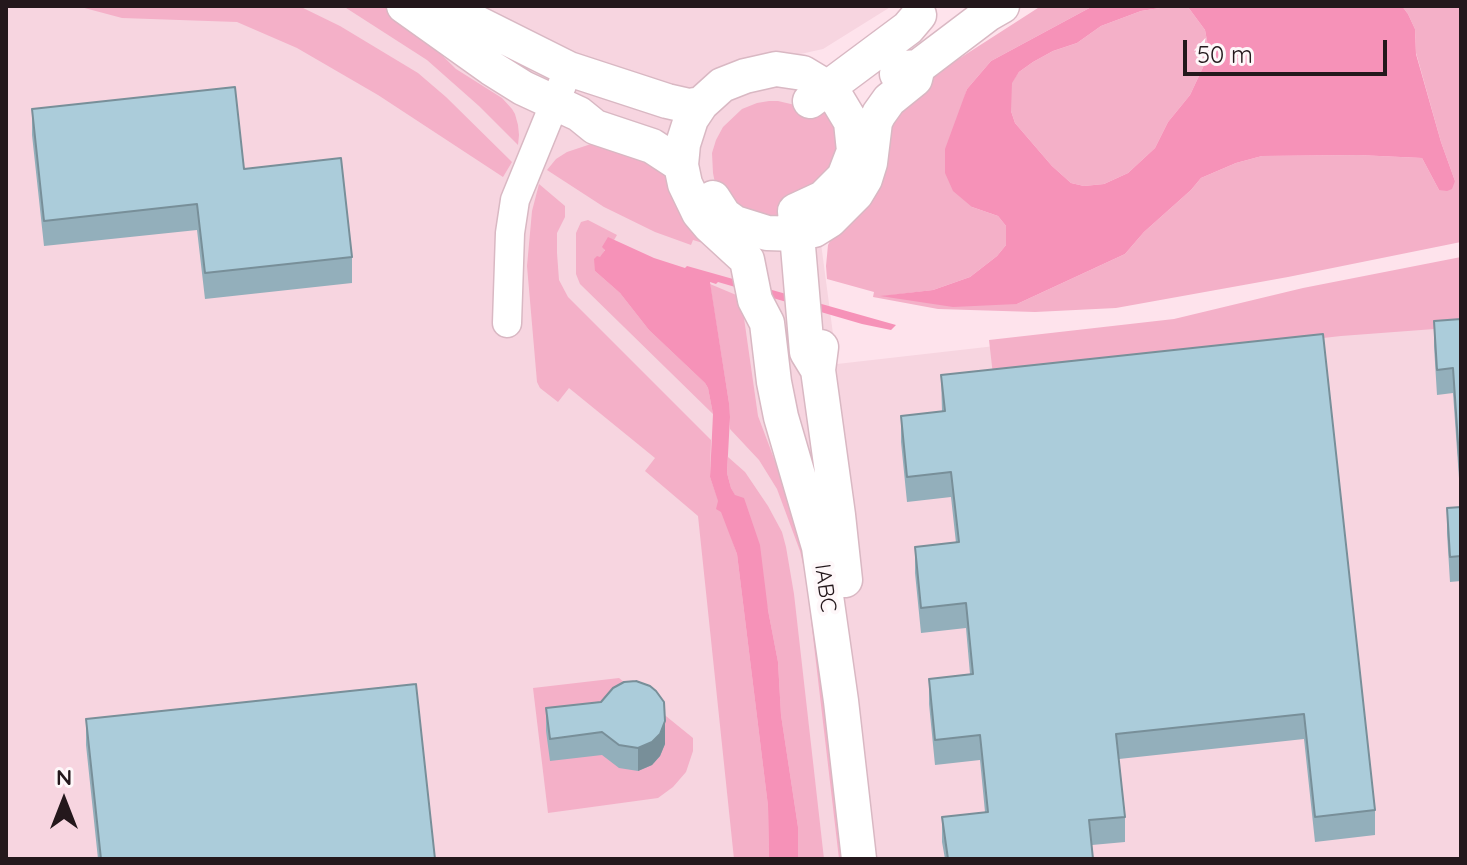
<!DOCTYPE html>
<html>
<head>
<meta charset="utf-8">
<style>
  body { margin:0 }
  #map { position:relative; width:1467px; height:865px; overflow:hidden; background:#fee3ec; font-family:Quicksand,sans-serif }
  canvas { display:block }
  .frame { position:absolute; inset:0; border:8px solid #24181c; pointer-events:none }
  .north { position:absolute; left:24px; top:761px; width:80px; height:80px; -webkit-text-stroke:6px #fef7f9; paint-order:stroke; rotate:0deg; font-size:22px; font-weight:700; line-height:32px; text-align:center; color:#24181c }
  .north::after { content:''; display:block; margin:auto; width:28px; height:36px; background:#24181c; clip-path:polygon(50% 0,100% 100%,50% 72%,0 100%) }
  .scale { position:absolute; left:1183px; top:40px; width:204px; height:36px; box-sizing:border-box; border:4px solid #24181c; border-top:0; padding-left:10px; font-size:24px; line-height:28px; white-space:nowrap; color:#24181c; -webkit-text-stroke:6px #fef7f9; paint-order:stroke }
</style>
</head>
<body>
<div id="map">
<canvas width="1467" height="865"></canvas>
<div class="frame"></div>
<div class="north">N</div>
<div class="scale">50 m</div>
</div>
<script>
const c = document.querySelector('canvas').getContext('2d');
c.lineJoin = 'round';
function paint(path, color) { c.fillStyle = color; c.fill(path, 'evenodd'); }
const shape = rows => new Path2D(rows.map(r => 'M' + r).join(''));
function strokePath(path, color, width, dash) { c.strokeStyle = color; c.lineWidth = width; c.lineCap = dash ? 'butt' : 'round'; c.setLineDash(dash || []); c.stroke(path); }
function write(font, color, halo, rows, align = 'center') {
  c.font = font + ' Quicksand,sans-serif'; c.lineWidth = 8; c.setLineDash([]); c.textBaseline = 'middle'; c.strokeStyle = halo; c.fillStyle = color; for (const [text, x, y, turn = 0] of rows) {
    c.save(); c.translate(x, y); c.rotate((+turn || 0) * Math.PI / 180); c.textAlign = isNaN(turn) ? turn : align; if (halo) c.strokeText(text, 0, 0); c.fillText(text, 0, 0); c.restore();
  }
}
const built = shape([
  [6,6,892,6,823,49,796,55,837,364,1461,293,1461,859,6,859]
]);
const green = shape([
  [77,6,299,6,340,26,418,73,446,97,512,162,503,177,378,95,297,48,237,22,122,18],
  [343,6,386,6,403,17,456,69,502,98,512,109,515,114,518,125,519,135,518,145,479,106,427,60],
  [1041,6,1093,6,991,61,967,89,961,110,972,207,998,216,1006,226,1006,245,997,256,970,277,933,290,884,296,1017,304,1125,254,1144,232,1191,190,1201,178,1236,163,1262,156,1358,155,1422,158,1439,190,1455,181,1441,142,1416,53,1415,29,1408,14,1402,6,1461,6,1461,242,1288,277,1116,308,1035,312,938,309,873,297,874,292,827,279,826,266,828,245,896,109,929,78],
  [1172,6,1188,7,1205,30,1208,46,1205,63,1190,95,1168,122,1155,148,1128,173,1104,184,1084,186,1071,183,1052,166,1015,123,1011,111,1011,83,1019,72,1033,62,1053,51,1077,43,1101,26,1141,11],
  [769,101,778,101,795,105,832,107,841,158,788,223,747,216,715,183,713,173,712,153,716,140,723,127,742,109,757,103],
  [591,144,624,148,662,169,716,247,693,240,691,245,655,232,604,207,547,170,556,159,567,152],
  [539,184,565,206,565,217,557,233,557,253,559,280,568,297,711,440,710,477,737,554,768,806,769,859,734,859,698,516,645,471,655,458,569,388,558,402,540,388,537,382,527,266,532,211],
  [588,220,617,235,614,240,608,238,605,249,595,271,620,293,649,330,705,383,708,388,713,414,580,284,576,274,576,233,581,222],
  [1461,257,1461,327,1341,336,993,375,989,340,1174,319,1303,288],
  [710,284,741,297,758,416,808,549,849,859,839,859,806,577,800,551,777,489,759,460,730,429,729,403],
  [728,457,745,472,768,506,782,532,786,547,794,594,824,859,798,859,798,827,781,715,778,662,768,610,735,496,731,488,727,473],
  [619,678,693,738,693,751,686,772,673,787,658,798,548,813,533,688]
]);
const water = shape([
  [1093,6,1172,6,1141,11,1101,26,1077,43,1053,51,1033,62,1019,72,1012,83,1011,111,1015,123,1052,166,1071,183,1084,186,1104,184,1128,173,1155,148,1168,122,1190,95,1205,63,1208,46,1205,30,1188,7,1183,6,1402,6,1408,14,1415,29,1416,54,1441,142,1455,181,1452,189,1447,191,1439,190,1422,158,1358,155,1262,156,1236,163,1201,178,1191,190,1144,232,1125,254,1017,304,953,307,880,296,933,290,970,277,997,256,1006,245,1006,226,998,216,972,207,953,191,945,173,945,149,967,89,991,61],
  [608,237,654,258,685,268,687,266,896,325,891,330,862,324,718,282,716,284,710,282,729,403,730,417,727,473,731,488,735,495,744,498,760,545,768,610,778,662,781,715,798,827,798,859,769,859,768,806,737,554,721,512,716,509,718,501,710,477,713,414,708,388,705,383,649,330,620,293,595,271,594,259,597,256,600,257,605,250,602,247]
]);
const minor = shape([
  [507,323,510,233,515,200,562,85]
]);
const tertiary = shape([
  [404,6,491,68,523,88,579,114,595,127,652,146,681,165],
  [443,6,569,69,667,101,689,106,701,104],
  [897,74,905,68,918,67,988,14,1002,6],
  [810,101,908,28,919,15],
  [713,198,724,215,735,223,767,233,797,234,814,230,830,220,856,194,865,179,870,163,875,122,879,114,889,100,915,79,918,67],
  [821,347,818,370,838,515,845,580],
  [818,370,807,352,795,211,823,198,844,177,854,151,851,122,836,97,828,88,803,73,776,69,745,76,722,85,701,104,691,119,683,144,681,165,685,184,699,213,710,226,747,260,755,300,767,323,774,382,781,417,819,547,841,701,859,859]
]);
const wall = shape([
  [32,109,244,169,352,257,352,283,205,299,197,230,44,246,32,135],
  [1461,319,1461,581,1450,582,1447,533,1447,508,1461,507,1453,393,1437,395,1434,346,1434,321],
  [1323,334,1375,810,1375,835,1315,842,1304,739,1119,759,1125,817,1125,842,1092,845,1093,859,945,859,942,842,942,817,985,812,980,760,935,765,929,704,929,679,970,674,966,628,921,633,915,573,915,547,956,543,951,497,907,502,901,442,901,416,942,412,941,375],
  [546,708,665,744,660,756,652,765,638,771,619,768,602,755,550,761,546,731],
  [86,719,435,859,98,859,86,745]
]);
const shadedWall = shape([
  [665,721,665,744,660,756,652,765,638,771,638,748]
]);
const building = shape([
  [235,87,244,169,341,158,352,257,205,273,197,204,44,221,32,109,235,87],
  [1461,319,1461,487,1453,368,1437,370,1434,321,1461,319],
  [1323,334,1375,810,1315,817,1304,714,1116,734,1125,817,1089,820,1093,859,948,859,942,817,988,812,980,735,935,740,929,679,973,674,966,603,921,608,915,547,959,542,951,472,907,477,901,416,945,411,941,375,1323,334],
  [1461,507,1461,556,1450,557,1447,508,1461,507],
  [636,681,650,686,656,691,664,702,665,721,660,734,652,742,638,748,619,745,602,732,550,739,546,708,601,702,613,688,624,682,636,681],
  [416,684,435,859,101,859,86,719,416,684]
]);
const streetNames = [
  ["IABC",825,588,82]
];
paint(built, '#f7d5e0');
paint(green, '#f4b0c8');
paint(water, '#f692b8');
strokePath(minor, '#d9b8c3', 31);
strokePath(tertiary, '#d9b8c3', 37);
strokePath(minor, '#fff', 28);
strokePath(tertiary, '#fff', 34);
paint(wall, '#93afbb');
paint(shadedWall, '#788f99');
paint(building, '#abccda');
strokePath(building, '#788f99', 2);
write('22px', '#24181c', '#fef7f9', streetNames);
</script>
</body>
</html>
